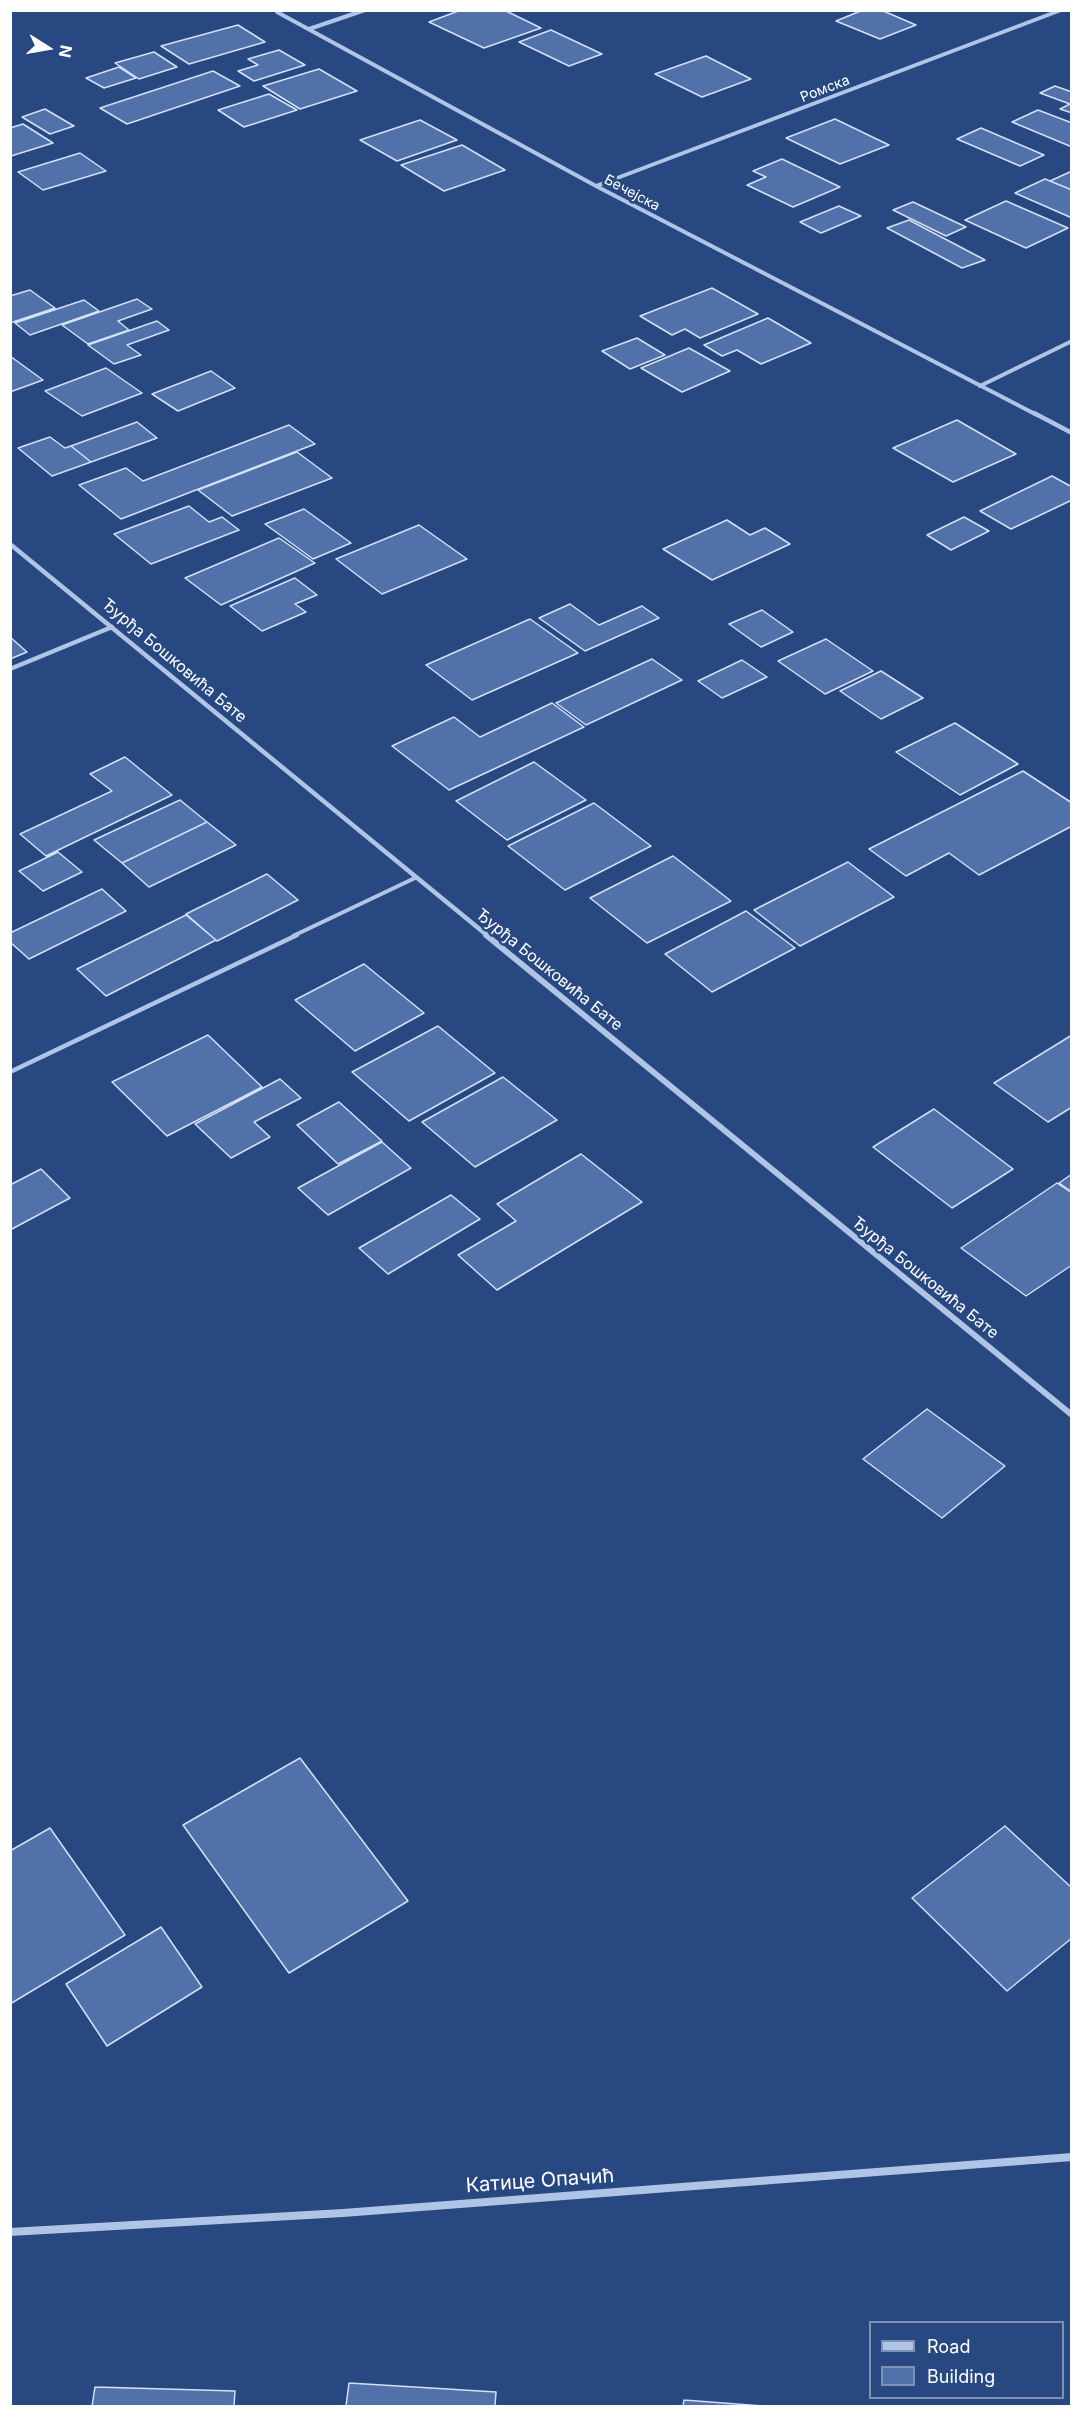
<!DOCTYPE html>
<html>
<head>
<meta charset="utf-8">
<style>
  body { margin:0 }
  #map { position:relative; width:1082px; height:2417px; overflow:hidden; background:#284882; font-family:Inter,sans-serif }
  canvas { display:block }
  .frame { position:absolute; inset:0; border:12px solid #fff; pointer-events:none }
  .legend { position:absolute; left:869px; top:2321px; width:195px; height:78px; box-sizing:border-box; background:#284882; border:2px solid #7e91b4; margin:0; padding:8px 10px; list-style:none; font-size:18px; color:#fff }
  .legend li { display:flex; align-items:center; gap:12px; height:30px }
  .legend b { width:30px; border:2px solid #7e91b4 }
  .north { position:absolute; left:18px; top:18px; width:60px; height:60px; -webkit-text-stroke:4px #284882; paint-order:stroke; rotate:101deg; font-size:16px; font-weight:700; line-height:24px; text-align:center; color:#fff }
  .north::after { content:''; display:block; margin:auto; width:21px; height:27px; background:#fff; clip-path:polygon(50% 0,100% 100%,50% 72%,0 100%) }
</style>
</head>
<body>
<div id="map">
<canvas width="1082" height="2417"></canvas>
<div class="frame"></div>
<ul class="legend">
<li><b style="height:8px;background:#b0c5e6"></b>Road</li>
<li><b style="height:16px;background:#5171aa"></b>Building</li>
</ul>
<div class="north">N</div>
</div>
<script>
const c = document.querySelector('canvas').getContext('2d');
c.lineJoin = 'round';
function paint(path, color) { c.fillStyle = color; c.fill(path, 'evenodd'); }
const shape = rows => new Path2D(rows.map(r => 'M' + r).join(''));
function strokePath(path, color, width, dash) { c.strokeStyle = color; c.lineWidth = width; c.lineCap = dash ? 'butt' : 'round'; c.setLineDash(dash || []); c.stroke(path); }
function write(font, color, halo, rows, align = 'center') {
  c.font = font + ' Inter,sans-serif'; c.lineWidth = 5; c.setLineDash([]); c.textBaseline = 'middle'; c.strokeStyle = halo; c.fillStyle = color; for (const [text, x, y, turn = 0] of rows) {
    c.save(); c.translate(x, y); c.rotate((+turn || 0) * Math.PI / 180); c.textAlign = isNaN(turn) ? turn : align; if (halo) c.strokeText(text, 0, 0); c.fillText(text, 0, 0); c.restore();
  }
}
const building = shape([
  [461,10,504,10,541,28,484,48,429,22,461,10],
  [863,10,881,10,916,25,880,39,836,21,863,10],
  [238,25,265,42,189,64,161,46,238,25],
  [551,30,602,54,569,66,519,42,551,30],
  [279,50,305,65,254,81,238,71,258,65,248,59,279,50],
  [154,52,177,67,139,79,115,63,154,52],
  [706,56,751,79,702,97,655,74,706,56],
  [119,67,136,78,104,88,86,78,119,67],
  [319,69,357,91,300,109,263,86,319,69],
  [213,71,240,86,127,124,100,108,213,71],
  [1055,86,1072,92,1072,113,1060,109,1070,104,1040,93,1055,86],
  [269,94,297,110,244,127,218,110,269,94],
  [45,109,74,126,50,134,22,117,45,109],
  [1038,110,1072,123,1072,147,1012,122,1038,110],
  [835,119,889,145,840,164,786,138,835,119],
  [420,120,457,140,397,161,360,140,420,120],
  [23,124,53,143,11,156,10,128,23,124],
  [981,128,1044,155,1020,166,957,139,981,128],
  [462,145,505,170,444,191,401,165,462,145],
  [80,153,106,171,43,190,18,172,80,153],
  [782,159,840,187,793,207,747,185,766,177,753,171,782,159],
  [1072,171,1072,190,1050,181,1072,171],
  [1045,179,1072,190,1072,218,1015,193,1045,179],
  [1006,201,1068,228,1026,248,965,220,1006,201],
  [913,202,966,227,946,236,893,210,913,202],
  [839,206,861,216,821,233,800,222,839,206],
  [909,220,985,260,962,268,887,228,909,220],
  [712,288,758,314,700,338,685,329,672,335,640,316,712,288],
  [30,290,55,308,10,323,10,296,30,290],
  [137,299,152,309,118,321,129,330,88,344,62,325,137,299],
  [84,300,99,311,30,335,15,323,84,300],
  [768,318,811,343,761,364,737,350,722,356,704,345,768,318],
  [157,321,169,330,127,345,141,355,114,364,88,345,157,321],
  [637,338,665,355,630,369,602,351,637,338],
  [689,348,730,371,682,392,641,368,689,348],
  [10,356,43,380,10,392,10,356],
  [106,368,142,393,82,416,45,391,106,368],
  [211,371,235,388,178,411,152,394,211,371],
  [957,420,1016,454,953,482,893,448,957,420],
  [137,422,157,438,91,462,71,446,137,422],
  [289,425,315,444,121,519,79,485,126,468,143,481,289,425],
  [50,437,65,448,71,446,91,462,52,476,18,448,50,437],
  [297,452,332,478,232,516,198,490,297,452],
  [1052,476,1072,487,1072,500,1011,529,980,511,1052,476],
  [189,506,209,522,222,517,239,530,151,564,114,534,189,506],
  [304,509,351,543,313,559,265,524,304,509],
  [964,517,989,531,951,550,927,535,964,517],
  [727,520,750,535,765,528,790,544,712,580,663,549,727,520],
  [419,525,467,559,382,594,336,559,419,525],
  [279,538,315,563,221,605,185,578,279,538],
  [295,578,317,595,295,604,306,612,262,631,230,606,295,578],
  [570,604,599,625,642,606,659,618,585,651,539,618,570,604],
  [762,610,793,632,761,647,729,624,762,610],
  [530,619,578,653,472,700,426,665,530,619],
  [10,637,27,652,10,659,10,637],
  [826,639,873,671,825,694,778,661,826,639],
  [652,659,682,680,586,725,556,703,652,659],
  [742,660,767,677,722,698,698,681,742,660],
  [881,671,923,698,881,719,840,691,881,671],
  [552,703,584,727,449,790,392,746,454,717,480,737,552,703],
  [955,723,1018,764,960,795,896,752,955,723],
  [125,757,172,795,46,856,20,834,112,791,90,774,125,757],
  [534,762,586,800,507,840,456,801,534,762],
  [1023,771,1072,803,1072,826,979,875,949,853,906,876,869,849,1023,771],
  [180,800,207,822,122,863,94,840,180,800],
  [594,803,651,846,565,890,508,846,594,803],
  [207,822,236,845,149,887,122,863,207,822],
  [58,852,82,872,43,891,19,871,58,852],
  [673,856,731,901,647,943,590,898,673,856],
  [848,862,894,897,800,946,754,910,848,862],
  [267,874,298,900,217,941,186,914,267,874],
  [102,889,126,911,29,959,10,942,10,933,102,889],
  [746,911,795,948,712,992,665,954,746,911],
  [186,915,216,940,106,996,77,969,186,915],
  [364,964,424,1013,355,1051,295,1000,364,964],
  [438,1026,495,1073,409,1121,352,1072,438,1026],
  [208,1035,262,1087,167,1136,112,1082,208,1035],
  [1072,1035,1072,1107,1048,1122,994,1083,1072,1035],
  [503,1077,557,1120,475,1167,422,1122,503,1077],
  [280,1079,301,1098,254,1122,270,1137,231,1158,195,1124,280,1079],
  [339,1102,382,1141,338,1164,297,1125,339,1102],
  [934,1109,1013,1169,952,1208,873,1147,934,1109],
  [382,1142,411,1168,328,1215,298,1188,382,1142],
  [581,1154,642,1202,497,1290,458,1255,516,1221,497,1204,581,1154],
  [41,1169,70,1198,10,1230,10,1185,41,1169],
  [1072,1174,1072,1192,1059,1183,1072,1174],
  [1057,1183,1072,1193,1072,1265,1026,1296,961,1248,1057,1183],
  [451,1195,480,1219,388,1274,359,1248,451,1195],
  [927,1409,1005,1466,942,1518,863,1459,927,1409],
  [300,1758,408,1901,289,1973,183,1825,300,1758],
  [1005,1826,1072,1888,1072,1938,1007,1991,912,1898,1005,1826],
  [50,1828,125,1935,10,2004,10,1851,50,1828],
  [161,1927,202,1987,107,2046,66,1984,161,1927],
  [349,2383,496,2392,495,2406,346,2406,349,2383],
  [95,2387,235,2391,234,2406,92,2406,95,2387],
  [684,2400,763,2406,683,2406,684,2400]
]);
const laneFar1 = shape([
  [293,936,415,878]
]);
const lane = shape([
  [10,1072,297,935]
]);
const streetFar3 = shape([
  [277,12,596,186,1037,415],
  [309,29,365,10],
  [596,186,1061,10],
  [980,386,1072,341]
]);
const streetFar2 = shape([
  [1034,413,1072,433],
  [10,544,488,936],
  [10,669,112,627]
]);
const streetFar1 = shape([
  [486,935,1072,1415]
]);
const street = shape([
  [10,2232,343,2213,1072,2157]
]);
const farStreetnames = [
  ["Ромска",825,89,-21],
  ["Бечејска",632,193,28]
];
const streetNames = [
  ["Ђурђа Бошковића Бате",174,661,40],
  ["Ђурђа Бошковића Бате",549,970,39],
  ["Ђурђа Бошковића Бате",925,1278,39]
];
const nearStreetnames = [
  ["Катице Опачић",540,2181,-4]
];
paint(building, '#5171aa');
strokePath(building, '#d4e0f5', 1.5);
strokePath(laneFar1, '#b0c5e6', 4);
strokePath(lane, '#b0c5e6', 4.5);
strokePath(streetFar3, '#b0c5e6', 4);
strokePath(streetFar2, '#b0c5e6', 4.5);
strokePath(streetFar1, '#b0c5e6', 6);
strokePath(street, '#b0c5e6', 8);
write('14px', '#fff', '#284882', farStreetnames);
write('16px', '#fff', '#284882', streetNames);
write('20px', '#fff', '#284882', nearStreetnames);
</script>
</body>
</html>
